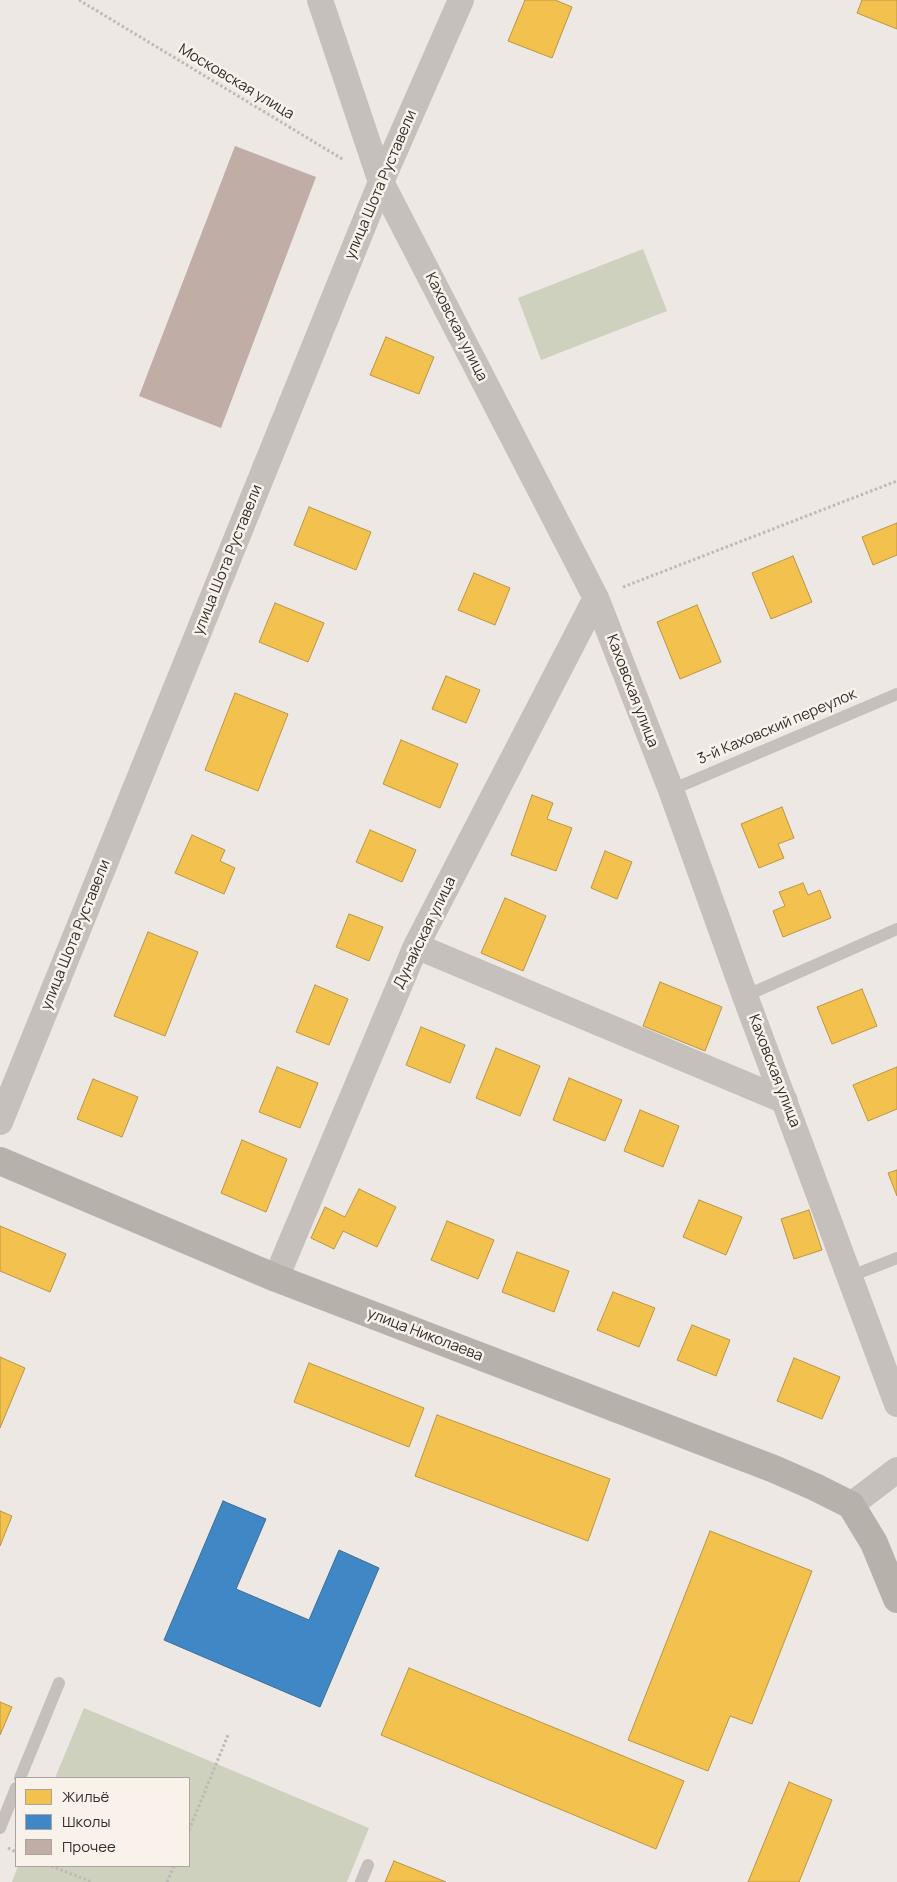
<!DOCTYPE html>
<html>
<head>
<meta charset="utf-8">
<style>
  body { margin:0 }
  #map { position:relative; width:897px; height:1882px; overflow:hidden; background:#ede8e3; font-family:Manrope,sans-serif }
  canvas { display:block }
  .legend { position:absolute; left:15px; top:1777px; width:175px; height:90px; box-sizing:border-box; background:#f9f2eb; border:1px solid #aba49e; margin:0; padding:6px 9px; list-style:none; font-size:15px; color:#372e2a }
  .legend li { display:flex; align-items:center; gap:10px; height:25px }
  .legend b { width:25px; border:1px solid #aba49e }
</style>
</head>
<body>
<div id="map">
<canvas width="897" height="1882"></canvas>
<ul class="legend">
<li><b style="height:14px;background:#f2c14e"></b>Жильё</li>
<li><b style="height:14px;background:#3f88c5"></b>Школы</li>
<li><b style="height:14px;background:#bfada6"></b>Прочее</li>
</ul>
</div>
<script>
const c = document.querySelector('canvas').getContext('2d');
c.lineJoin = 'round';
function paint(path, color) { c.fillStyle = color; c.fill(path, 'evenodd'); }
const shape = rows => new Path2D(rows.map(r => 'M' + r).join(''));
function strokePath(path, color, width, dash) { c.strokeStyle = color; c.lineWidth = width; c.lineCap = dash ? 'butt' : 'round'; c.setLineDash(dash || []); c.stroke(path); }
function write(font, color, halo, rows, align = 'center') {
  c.font = font + ' Manrope,sans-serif'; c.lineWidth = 5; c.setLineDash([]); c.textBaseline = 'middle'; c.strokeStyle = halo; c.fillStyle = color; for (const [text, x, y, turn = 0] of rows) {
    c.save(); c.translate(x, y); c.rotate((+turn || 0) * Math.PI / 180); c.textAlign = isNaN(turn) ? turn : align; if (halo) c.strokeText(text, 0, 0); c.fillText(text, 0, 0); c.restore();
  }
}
const green = shape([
  [643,249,667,311,541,360,518,298],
  [84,1708,369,1828,347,1882,12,1882,18,1866,189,1866,189,1778,55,1778]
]);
const homes = shape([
  [525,0,555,0,572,7,552,58,508,41,525,0],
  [862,0,897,0,897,29,857,13,862,0],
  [386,337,434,357,419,394,370,375,386,337],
  [309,507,371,532,356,570,294,545,309,507],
  [897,523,897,555,873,565,862,537,897,523],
  [793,556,812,602,771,619,752,573,793,556],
  [474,573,510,588,495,625,458,610,474,573],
  [275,603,324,623,308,662,259,642,275,603],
  [697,605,721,662,680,679,657,622,697,605],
  [446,676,480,690,466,723,432,709,446,676],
  [235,693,288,714,258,791,205,770,235,693],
  [401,740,458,764,440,808,383,784,401,740],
  [532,795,553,803,547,819,572,828,556,871,511,855,532,795],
  [782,807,794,838,778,844,784,858,759,868,741,824,782,807],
  [370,830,416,850,402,882,356,862,370,830],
  [192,835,225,850,220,861,235,868,224,894,175,873,192,835],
  [605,851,632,862,617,899,591,888,605,851],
  [803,883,808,895,820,890,831,918,783,937,773,911,785,906,779,892,803,883],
  [505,898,546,916,523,971,481,953,505,898],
  [349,914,383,927,369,961,336,947,349,914],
  [148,932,198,952,165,1036,114,1016,148,932],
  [660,982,722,1007,705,1051,643,1026,660,982],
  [315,985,348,999,329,1045,296,1032,315,985],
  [862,989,877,1026,832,1044,817,1007,862,989],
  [421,1027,465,1045,450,1083,406,1065,421,1027],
  [496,1048,540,1066,520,1116,476,1098,496,1048],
  [277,1067,318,1083,300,1128,259,1112,277,1067],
  [897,1067,897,1109,868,1121,853,1085,897,1067],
  [569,1078,622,1100,605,1141,553,1120,569,1078],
  [93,1079,138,1097,122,1137,77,1119,93,1079],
  [640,1110,679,1126,663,1167,624,1151,640,1110],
  [242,1140,287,1159,266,1212,221,1193,242,1140],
  [897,1170,897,1196,888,1173,897,1170],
  [359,1189,396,1207,377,1247,343,1231,334,1249,311,1238,325,1207,345,1217,359,1189],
  [699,1200,742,1217,726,1255,683,1237,699,1200],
  [809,1210,822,1250,794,1259,781,1219,809,1210],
  [447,1221,494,1240,478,1279,431,1260,447,1221],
  [0,1226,66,1254,50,1292,0,1271,0,1226],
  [517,1252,569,1271,554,1312,502,1292,517,1252],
  [613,1292,655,1308,639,1347,597,1330,613,1292],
  [692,1325,730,1340,716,1376,677,1360,692,1325],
  [0,1357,25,1368,0,1428,0,1357],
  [794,1358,840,1377,822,1419,777,1401,794,1358],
  [309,1363,424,1408,409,1447,294,1402,309,1363],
  [437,1415,610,1479,588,1541,415,1476,437,1415],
  [0,1511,12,1516,0,1546,0,1511],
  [710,1531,812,1571,752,1724,730,1716,708,1771,628,1740,710,1531],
  [409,1668,684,1781,656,1849,381,1735,409,1668],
  [0,1702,12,1707,0,1735,0,1702],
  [789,1782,832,1800,799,1882,748,1882,789,1782],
  [394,1861,446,1882,385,1882,394,1861]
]);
const schools = shape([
  [223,1501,266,1519,236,1589,309,1620,339,1550,379,1568,320,1707,164,1640,223,1501]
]);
const building = shape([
  [235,146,316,177,221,428,139,396]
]);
const path = shape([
  [79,0,344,160],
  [623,587,897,481],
  [189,1830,228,1735],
  [8,1848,16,1852],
  [51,1866,92,1882],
  [167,1882,174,1866]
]);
const lane = shape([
  [671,790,897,694],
  [745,996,897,929],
  [851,1276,897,1258],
  [20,1778,59,1683],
  [0,1828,16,1788],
  [361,1882,368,1865]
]);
const street = shape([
  [320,0,381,182,596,598,671,790,745,996,897,1404],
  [416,946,785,1101],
  [0,1122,381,182,461,0],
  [276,1278,416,946,596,598],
  [851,1505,897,1470]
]);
const secondary = shape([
  [0,1161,276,1278,774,1469,815,1487,851,1505,874,1543,897,1599]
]);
const streetNames = [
  ["Московская улица",236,82,31],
  ["улица Шота Руставели",381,185,-67],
  ["Каховская улица",456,327,63],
  ["улица Шота Руставели",228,560,-68],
  ["Каховская улица",632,691,69],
  ["3-й Каховский переулок",777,727,-23],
  ["Дунайская улица",425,933,-64],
  ["улица Шота Руставели",76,935,-68],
  ["Каховская улица",774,1071,69],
  ["улица Николаева",425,1335,21]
];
paint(green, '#ced1be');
paint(homes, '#f2c14e');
strokePath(homes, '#ba9543', 1);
paint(schools, '#3f88c5');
strokePath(schools, '#3d6d96', 1);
paint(building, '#bfada6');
strokePath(path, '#bfb9b4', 3, [2.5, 2.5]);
strokePath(lane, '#c6c0bc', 12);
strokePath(street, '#c6c0bc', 26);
strokePath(secondary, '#b7b1ac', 28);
write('15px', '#372e2a', '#f9f2eb', streetNames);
</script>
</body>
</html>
